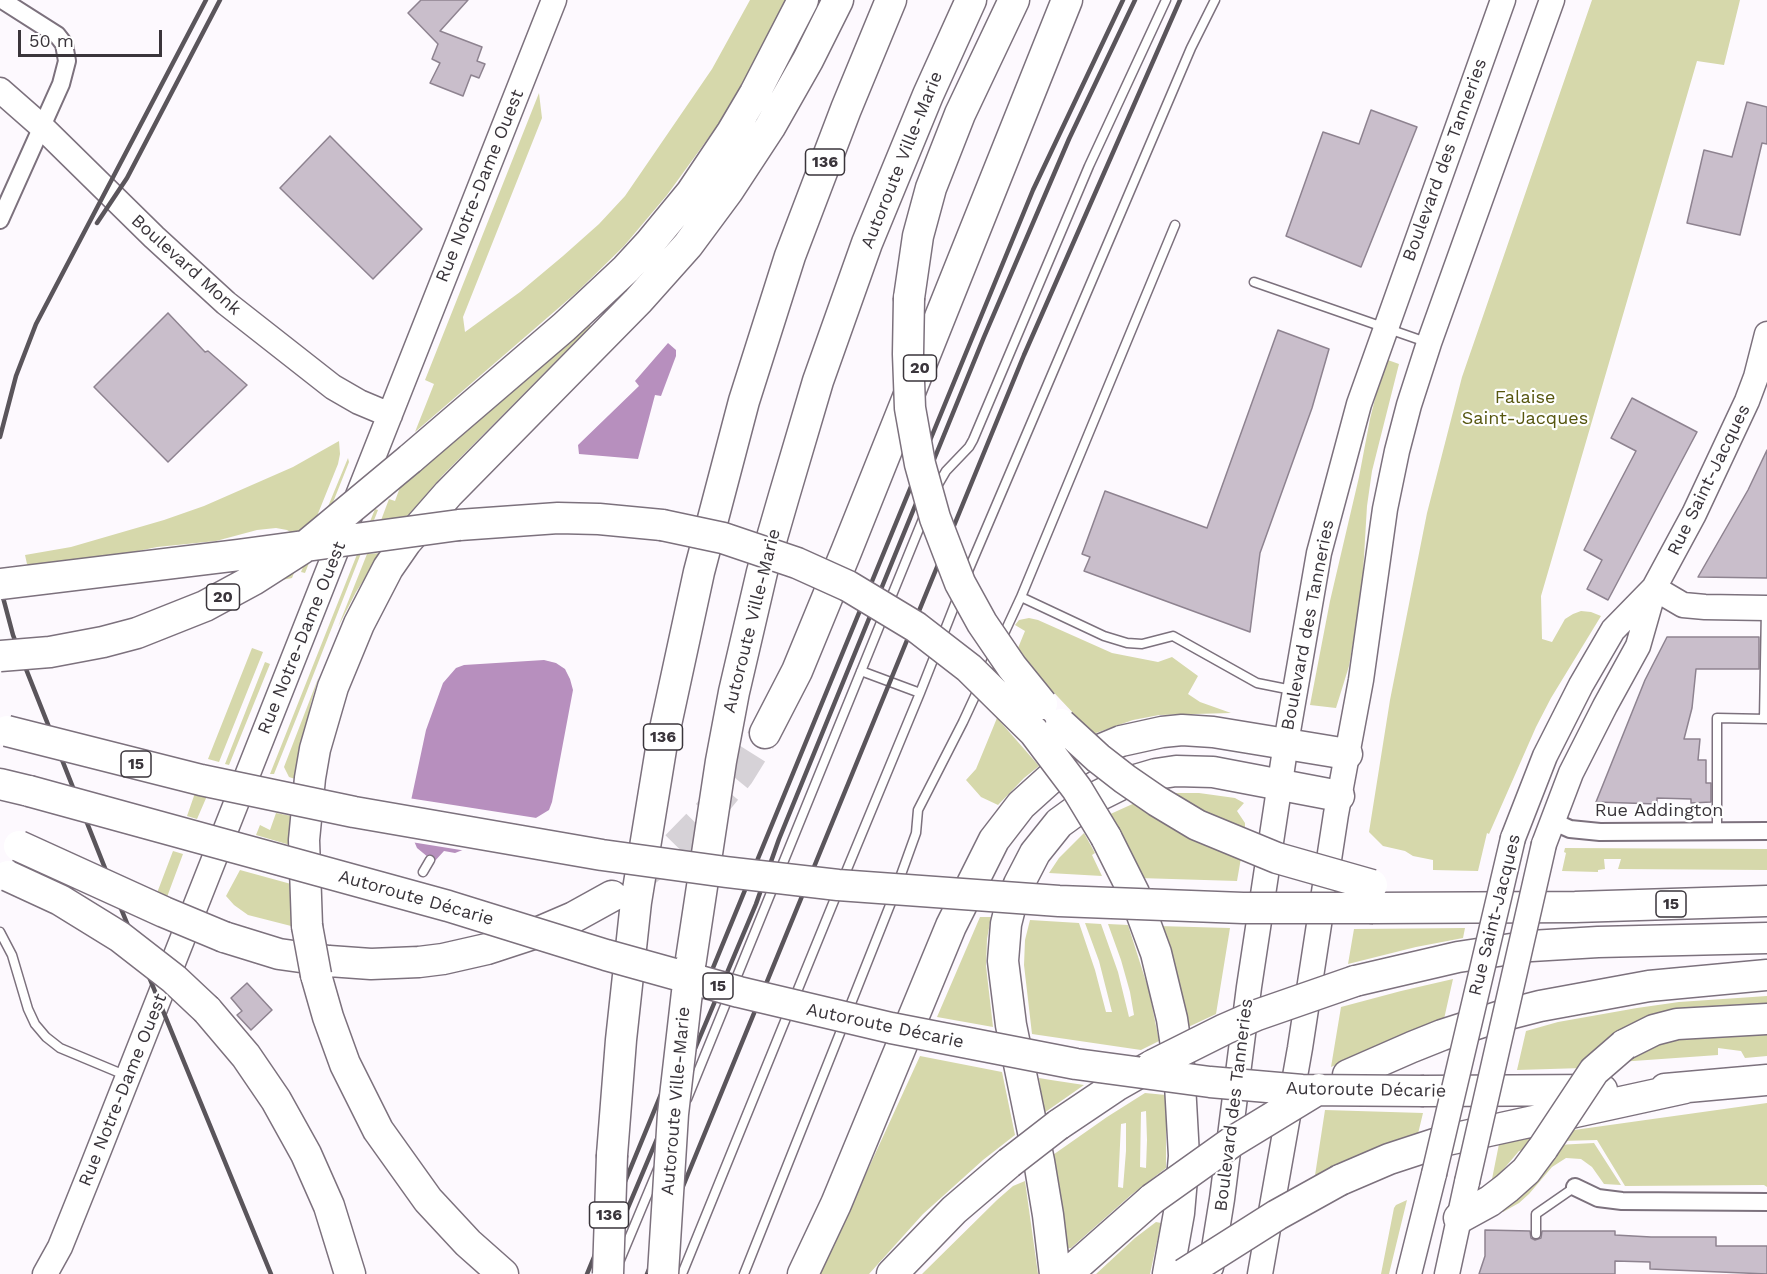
<!DOCTYPE html>
<html>
<head>
<meta charset="utf-8">
<style>
  body { margin:0 }
  #map { position:relative; width:1767px; height:1274px; overflow:hidden; background:#fdf9fe; font-family:"Work Sans",sans-serif }
  canvas { display:block }
  .scale { position:absolute; left:18px; top:30px; width:144px; height:27px; box-sizing:border-box; border:3px solid #3a353b; border-top:0; padding-left:8px; font-size:18px; line-height:21px; white-space:nowrap; color:#3a353b; -webkit-text-stroke:4px #fff; paint-order:stroke }
</style>
</head>
<body>
<div id="map">
<canvas width="1767" height="1274"></canvas>
<div class="scale">50 m</div>
</div>
<script>
const c = document.querySelector('canvas').getContext('2d');
c.lineJoin = 'round';
function paint(path, color) { c.fillStyle = color; c.fill(path, 'evenodd'); }
const shape = rows => new Path2D(rows.map(r => 'M' + r).join(''));
function strokePath(path, color, width, dash) { c.strokeStyle = color; c.lineWidth = width; c.lineCap = dash ? 'butt' : 'round'; c.setLineDash(dash || []); c.stroke(path); }
function write(font, color, halo, rows, align = 'center') {
  c.font = font + ' "Work Sans",sans-serif'; c.lineWidth = 4.5; c.setLineDash([]); c.textBaseline = 'middle'; c.strokeStyle = halo; c.fillStyle = color; for (const [text, x, y, turn = 0] of rows) {
    c.save(); c.translate(x, y); c.rotate((+turn || 0) * Math.PI / 180); c.textAlign = isNaN(turn) ? turn : align; if (halo) c.strokeText(text, 0, 0); c.fillText(text, 0, 0); c.restore();
  }
}
const green = shape([
  [750,0,788,0,762,50,717,126,667,195,624,246,577,292,415,432,434,384,425,380,539,93,542,118,463,317,465,332,520,292,563,256,599,224,625,196,712,69],
  [1592,0,1740,0,1724,65,1697,61,1541,596,1542,639,1552,642,1565,619,1573,614,1581,611,1591,612,1601,616,1551,698,1536,727,1489,834,1487,833,1478,871,1433,870,1433,860,1413,856,1405,851,1383,846,1369,832,1390,700,1427,513,1462,377],
  [585,321,591,326,442,476,404,520,380,523,389,499,395,501,399,490,393,486],
  [1385,359,1399,364,1372,471,1367,506,1362,590,1349,666,1336,708,1310,705,1330,601,1359,477,1370,419],
  [339,441,340,454,338,464,292,578,282,580,281,577,297,536,287,530,276,528,257,530,216,541,157,547,109,557,39,566,27,564,25,555,71,547,164,520,204,506,293,467],
  [348,458,349,462,305,573,301,572],
  [375,509,378,510,298,714,274,774,270,774],
  [381,553,356,592,338,627,367,554],
  [1029,618,1038,620,1112,653,1158,662,1172,657,1198,676,1188,694,1200,702,1231,713,1159,715,1133,720,1093,734,1042,680,1018,648,1025,631,1015,625,1019,620],
  [252,648,263,652,219,762,208,759],
  [265,662,270,664,229,765,225,764],
  [319,676,311,703,295,779,289,777,284,767],
  [997,718,1039,766,1024,778,998,805,981,797,966,780,976,769],
  [195,793,207,796,197,819,187,816],
  [1173,793,1199,793,1235,798,1244,803,1237,811,1245,823,1245,830,1206,812],
  [1137,802,1241,858,1237,881,1139,878,1106,816],
  [276,813,292,816,290,845,256,835,260,825,270,830],
  [1084,833,1095,853,1092,855,1102,876,1049,873,1059,858],
  [1565,848,1767,849,1767,870,1618,869,1621,859,1604,859,1605,869,1598,870,1598,872,1562,871,1566,853,1564,852],
  [173,851,183,854,167,897,157,893],
  [240,870,291,884,295,927,248,915,234,905,226,896],
  [980,917,991,917,987,939,986,966,993,1027,937,1017],
  [1030,920,1079,923,1095,970,1106,1012,1112,1012,1099,961,1085,923,1101,924,1118,972,1129,1017,1134,1015,1130,992,1121,960,1108,924,1128,925,1149,991,1159,1041,1141,1050,1032,1034,1024,965,1025,940],
  [1158,926,1230,928,1216,1014,1184,1029],
  [1465,928,1463,938,1416,947,1348,964,1354,929],
  [1453,979,1444,1019,1331,1067,1341,1007,1401,991],
  [1767,996,1767,1009,1583,1068,1517,1070,1526,1031,1558,1022,1637,1008,1679,1002],
  [1767,1031,1767,1056,1745,1058,1741,1051,1718,1048,1718,1055,1619,1062,1661,1040],
  [920,1056,1002,1072,1015,1135,983,1160,923,1214,869,1274,820,1274],
  [1039,1078,1051,1080,1084,1085,1044,1113],
  [1145,1093,1166,1095,1166,1168,1131,1195,1071,1248,1063,1249,1050,1157,1107,1117],
  [1146,1111,1147,1140,1146,1168,1140,1167,1141,1112],
  [1126,1123,1126,1151,1123,1188,1118,1187,1121,1124],
  [1767,1103,1767,1187,1764,1185,1625,1186,1597,1140,1560,1141,1567,1131],
  [1325,1110,1423,1113,1417,1138,1314,1182],
  [1536,1137,1528,1149,1519,1151,1491,1184,1499,1144],
  [1594,1143,1621,1185,1604,1184,1592,1167,1581,1159,1566,1158,1552,1167,1529,1194,1519,1203,1503,1212,1496,1212,1557,1145],
  [1025,1181,1038,1274,922,1274,997,1200,1013,1186],
  [1407,1200,1389,1274,1381,1274,1394,1208,1396,1205],
  [1156,1222,1161,1223,1150,1274,1096,1274,1135,1238]
]);
const water = shape([
  [668,343,676,350,676,356,661,396,655,395,638,459,579,454,578,445,639,386,635,381],
  [544,660,556,663,565,669,570,679,573,690,552,802,549,810,521,827,455,853,444,851,434,862,417,848,409,829,409,810,426,730,443,683,456,668,464,665]
]);
const pier = shape([
  [408,798,434,802,543,819,522,830,467,851,411,842,406,830,406,810]
]);
const building = shape([
  [421,0,468,0,440,31,482,47,477,61,485,64,479,78,471,75,463,96,430,83,440,63,432,59,438,44,408,13,421,0],
  [1747,102,1767,107,1767,144,1762,143,1740,235,1687,223,1704,150,1732,157,1747,102],
  [1371,110,1417,127,1361,267,1286,236,1323,132,1359,144,1371,110],
  [330,136,422,229,373,279,280,188,330,136],
  [168,313,205,352,208,351,247,385,168,462,94,387,168,313],
  [1278,330,1329,349,1312,408,1260,553,1250,632,1084,571,1090,557,1082,554,1105,491,1207,528,1278,330],
  [1632,398,1697,432,1608,600,1587,589,1602,560,1584,550,1636,451,1611,438,1632,398],
  [1767,450,1767,578,1698,577,1748,490,1767,450],
  [1667,637,1759,637,1759,669,1696,669,1692,708,1684,739,1700,739,1698,760,1706,760,1706,783,1711,783,1711,802,1691,803,1691,799,1657,798,1657,804,1596,802,1645,680,1667,637],
  [247,983,272,1010,251,1030,237,1015,242,1011,231,998,247,983],
  [1485,1230,1530,1231,1531,1238,1535,1240,1541,1238,1542,1231,1615,1231,1615,1235,1651,1237,1716,1237,1716,1246,1767,1246,1767,1274,1650,1269,1650,1262,1615,1261,1615,1274,1479,1274,1485,1256,1485,1230]
]);
const highwayTunnel = shape([
  [642,875,670,852,707,814,739,775,765,733]
]);
const lane = shape([
  [1175,225,1021,597,1104,636,1127,643,1142,644,1173,636,1257,683,1292,690],
  [1254,282,1426,342],
  [936,488,946,471,969,447,973,440,1089,166,1166,0],
  [966,576,1191,48,1215,0],
  [1002,638,1021,597],
  [861,671,920,693],
  [1764,719,1766,609],
  [1717,831,1717,718,1767,719],
  [423,872,430,860],
  [843,879,920,693,959,594],
  [898,883,916,833,918,810,963,722,995,653],
  [0,932,12,955,28,1009,35,1024,46,1037,60,1048,127,1076],
  [794,999,838,891],
  [848,1011,894,895],
  [687,1099,925,514],
  [1536,1234,1536,1214,1575,1187],
  [620,1260,658,1169],
  [682,1274,789,1011],
  [744,1274,844,1023]
]);
const street = shape([
  [0,220,61,84,67,61,64,44,57,35,2,0],
  [1552,821,1570,829,1600,832,1767,831],
  [1575,1187,1598,1198,1622,1201,1767,1202]
]);
const secondary = shape([
  [0,90,41,126,154,237,226,303,333,387,359,402,390,415],
  [1654,588,1683,605,1705,607,1767,608],
  [1513,838,1545,756,1581,685,1613,630,1654,588,1694,514,1747,401,1756,377,1767,334],
  [1544,844,1571,773,1605,706,1638,646,1654,590],
  [1211,1267,1222,1199,1249,987,1286,743,1319,553,1359,404,1503,0],
  [45,1274,60,1247,91,1170,554,0],
  [1260,1274,1300,1048,1336,814,1361,680,1385,509,1397,451,1409,405,1429,343,1552,0],
  [1409,1274,1434,1174],
  [1447,1274,1467,1182]
]);
const highway = shape([
  [909,298,918,236,931,188,960,114,1014,0],
  [410,459,564,327,626,269,649,244,691,193,732,132,755,93,803,0],
  [459,525,558,518,599,519,662,525],
  [765,733,797,671,846,552,1067,0],
  [0,784,29,791],
  [1106,837,1134,893,1156,953,1172,1019,1179,1066,1184,1156,1179,1213,1168,1274],
  [1373,908,1575,907,1767,901],
  [307,926,304,840,310,778,315,749,333,687,359,624,388,568,406,542,448,494,638,301,688,245,728,191,770,127,808,60,838,0],
  [224,937,279,954,329,961,371,964,419,962,443,959,487,949,539,932,574,917,612,896],
  [690,966,721,761,734,692,762,572,784,496,818,381,867,243,928,95,971,0],
  [316,975,328,1017,345,1064,378,1130,428,1200,468,1243,503,1274],
  [1355,981,1458,957,1531,946,1598,942,1767,938],
  [207,1010,246,1056,276,1100,306,1154,329,1206,350,1274],
  [1624,1045,1654,1030,1677,1024,1767,1019],
  [1348,1075,1412,1047,1442,1035,1501,1016,1540,1006,1649,986,1767,975],
  [1665,1089,1767,1080],
  [1424,1091,1602,1090],
  [1058,1125,1116,1086,1153,1065],
  [612,1155,621,1040,636,902,662,743,699,572,744,401,790,256,846,109,891,0],
  [1340,1180,1389,1159,1447,1140,1685,1088],
  [1459,1218,1490,1201,1507,1188,1526,1171,1543,1148],
  [803,1274,836,1204,951,926,994,840,1021,805,1052,777,1085,756,1121,741,1162,732,1182,730,1213,732,1347,754],
  [892,1274,954,1210,1009,1163],
  [1055,1274,1048,1215,1039,1161,1011,1025,1003,961,1006,924,1011,904,1019,884,1035,853,1059,823,1092,799,1122,784,1156,774,1176,771,1213,772,1339,796],
  [1067,1274,1152,1199]
]);
const rail = shape([
  [97,223,127,178,220,0],
  [0,437,16,376,36,324,206,0],
  [0,586,13,635,26,669,122,911,271,1274],
  [587,1274,1033,190,1123,0],
  [600,1274,756,904,779,839,984,337,1069,139,1135,0],
  [647,1274,1024,355,1180,0]
]);
const secondaryBridge = shape([
  [1434,1174,1513,838],
  [1467,1182,1544,844]
]);
const highwayBridge = shape([
  [909,298,908,354,910,408,920,464,935,518,960,583,982,623,1012,667,1042,704],
  [662,525,723,538,797,563,848,586,916,627,969,668,1034,732,1077,789,1106,837],
  [0,584,239,555,459,525],
  [0,656,50,652,103,642,137,633,205,606,253,580,303,548,410,459],
  [1061,724,1098,758,1125,779,1157,801,1197,825,1277,858,1372,885],
  [7,731,201,780,354,812,602,855,726,872,838,885,1059,901,1243,908,1373,908],
  [29,791,448,906,606,955,739,992,891,1028,1076,1064,1210,1082,1302,1090,1424,1091],
  [19,846,164,912,224,937],
  [8,876,60,900,120,937,174,979,207,1010],
  [307,926,316,975],
  [1153,1065,1225,1029,1257,1015,1355,981],
  [1543,1148,1594,1071,1624,1045],
  [1009,1163,1058,1125],
  [1152,1199,1232,1142,1319,1089],
  [608,1274,612,1155],
  [663,1274,673,1114,690,966],
  [1184,1274,1277,1215,1340,1180]
]);
const shields = [
  [825,162,39],
  [920,368,33],
  [223,597,33],
  [663,737,39],
  [136,764,30],
  [1671,904,30],
  [718,986,30],
  [609,1215,39]
];
const shieldNames = [
  ["136",825,162],
  ["20",920,368],
  ["20",223,597],
  ["136",663,737],
  ["15",136,764],
  ["15",1671,904],
  ["15",718,986],
  ["136",609,1215]
];
const streetNames = [
  ["Autoroute Ville-Marie",902,160,-68],
  ["Boulevard des Tanneries",1445,160,-70],
  ["Rue Notre-Dame Ouest",480,186,-68],
  ["Boulevard Monk",186,265,42],
  ["Rue Saint-Jacques",1709,480,-64],
  ["Autoroute Ville-Marie",752,621,-76],
  ["Boulevard des Tanneries",1308,625,-79],
  ["Rue Notre-Dame Ouest",302,638,-68],
  ["Rue Addington",1659,811],
  ["Autoroute Décarie",416,898,16],
  ["Rue Saint-Jacques",1495,915,-76],
  ["Autoroute Décarie",885,1026,12],
  ["Rue Notre-Dame Ouest",123,1090,-68],
  ["Autoroute Décarie",1366,1090,1],
  ["Autoroute Ville-Marie",676,1101,-85],
  ["Boulevard des Tanneries",1234,1105,-83]
];
const parkNames = [
  ["Falaise",1525,398],
  ["Saint-Jacques",1525,419]
];
paint(green, '#d6d8ab');
paint(water, '#b78fbe');
paint(pier, '#fdf9fe');
paint(building, '#c9becb');
strokePath(building, '#8e8390', 1.5);
strokePath(highwayTunnel, '#d6d2d7', 30, [30, 15]);
strokePath(lane, '#7c717d', 11);
strokePath(street, '#7c717d', 20);
strokePath(secondary, '#7c717d', 27);
strokePath(highway, '#7c717d', 33);
strokePath(lane, '#fff', 8);
strokePath(street, '#fff', 16);
strokePath(secondary, '#fff', 24);
strokePath(highway, '#fff', 30);
strokePath(rail, '#5a555b', 4.5);
strokePath(secondaryBridge, '#7c717d', 27, []);
strokePath(highwayBridge, '#7c717d', 33, []);
strokePath(secondaryBridge, '#fff', 24);
strokePath(highwayBridge, '#fff', 30);
for (const [x, y, w] of shields) { const box = new Path2D(); box.roundRect(x - w / 2, y - 13, w, 26, 4.5); c.fillStyle = '#fff'; c.fill(box); strokePath(box, '#3a353b', 1.5); }
write('bold 16px', '#3a353b', null, shieldNames);
write('18px', '#3a353b', '#fff', streetNames);
write('18px', '#56560f', '#fff', parkNames);
</script>
</body>
</html>
